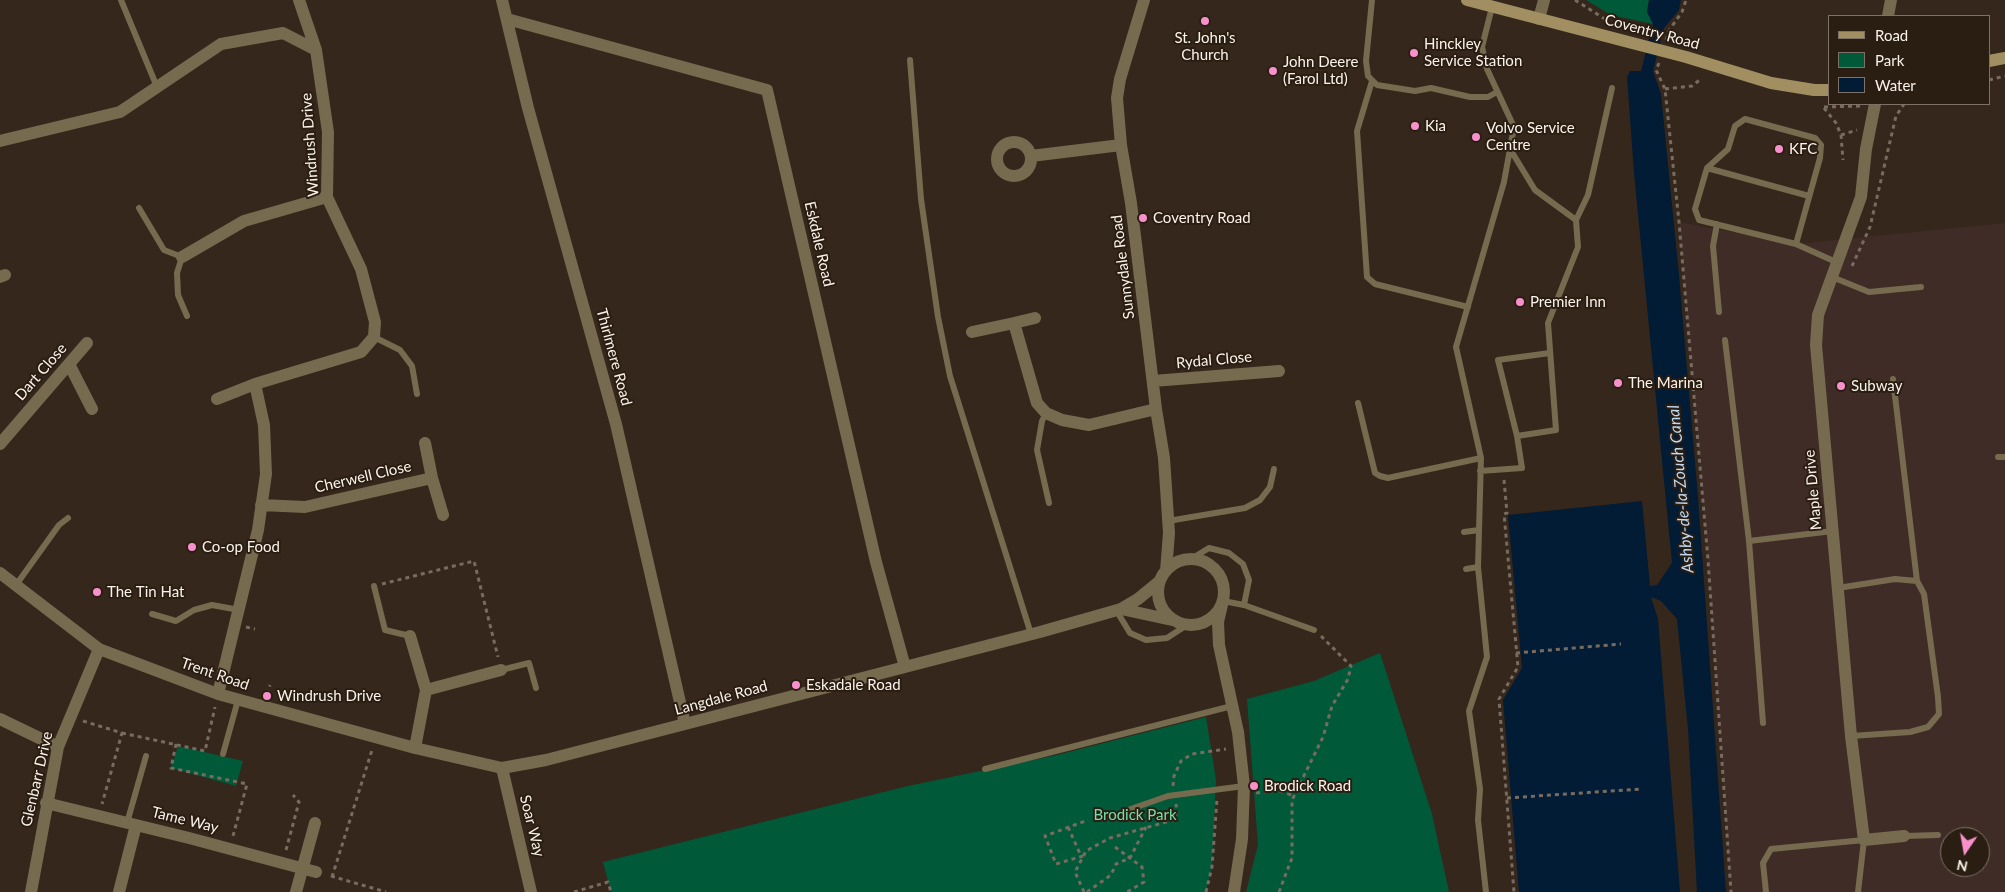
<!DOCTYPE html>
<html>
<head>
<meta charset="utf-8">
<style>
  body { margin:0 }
  #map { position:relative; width:2005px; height:892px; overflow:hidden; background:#35271b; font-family:Lato,sans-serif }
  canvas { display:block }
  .legend { position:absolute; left:1828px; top:15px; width:162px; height:90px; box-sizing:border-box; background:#2a1d12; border:1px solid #7e7268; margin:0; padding:6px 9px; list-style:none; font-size:15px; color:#fbf2ea }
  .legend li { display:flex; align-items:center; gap:10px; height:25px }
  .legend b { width:25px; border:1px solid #7e7268 }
  .north { position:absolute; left:1940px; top:827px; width:50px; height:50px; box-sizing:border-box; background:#2a1d12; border:1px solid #7e7268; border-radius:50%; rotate:192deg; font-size:14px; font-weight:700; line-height:20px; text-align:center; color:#fbf2ea }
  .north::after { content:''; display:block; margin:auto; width:18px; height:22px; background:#f890cc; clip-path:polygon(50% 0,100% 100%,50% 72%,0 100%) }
</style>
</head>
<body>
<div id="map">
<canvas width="2005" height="892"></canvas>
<ul class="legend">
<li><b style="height:6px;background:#a18f62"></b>Road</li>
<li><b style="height:14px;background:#005a39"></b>Park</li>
<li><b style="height:14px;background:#021c35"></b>Water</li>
</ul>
<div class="north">N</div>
</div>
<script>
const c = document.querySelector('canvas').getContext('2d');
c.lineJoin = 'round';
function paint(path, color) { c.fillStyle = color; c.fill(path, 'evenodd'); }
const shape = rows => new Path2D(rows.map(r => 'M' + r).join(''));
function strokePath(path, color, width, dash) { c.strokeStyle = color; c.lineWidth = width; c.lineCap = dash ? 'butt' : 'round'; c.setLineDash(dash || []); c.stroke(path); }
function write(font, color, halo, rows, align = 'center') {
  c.font = font + ' Lato,sans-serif'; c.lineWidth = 4; c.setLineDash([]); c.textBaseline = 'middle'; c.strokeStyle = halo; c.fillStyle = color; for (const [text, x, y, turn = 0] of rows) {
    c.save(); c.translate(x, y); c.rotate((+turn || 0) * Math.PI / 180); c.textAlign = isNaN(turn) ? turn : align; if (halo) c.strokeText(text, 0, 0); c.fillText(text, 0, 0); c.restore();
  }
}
const industrial = shape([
  [1679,222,1796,244,2005,223,2005,892,1731,892,1708,560],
  [1950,837,1980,837,1980,867,1950,867]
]);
const green = shape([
  [1586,0,1649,0,1647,12,1653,24,1611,15],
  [1380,653,1432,814,1449,892,1246,892,1258,845,1247,699,1314,681],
  [1206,717,1216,780,1212,867,1206,892,611,892,603,862,908,786,1057,755],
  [178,746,243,761,236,786,171,768]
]);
const water = shape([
  [1649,0,1681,0,1679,10,1664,28,1653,71,1661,94,1679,275,1698,497,1726,892,1697,892,1688,729,1677,619,1661,601,1651,597,1658,619,1680,892,1519,892,1503,700,1522,668,1508,515,1642,501,1650,586,1657,585,1672,563,1634,173,1627,77,1630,71,1641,71,1653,24,1647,12]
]);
const path = shape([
  [1575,0,1608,21],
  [1666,40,1670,29,1682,12,1686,0],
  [1659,63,1656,70,1665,89,1679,222,1708,560,1731,892],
  [1989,80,2005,76],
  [1665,89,1692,86,1702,78],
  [1824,107,1862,106],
  [1824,108,1836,123,1841,135,1843,160],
  [1841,135,1857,130],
  [1852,266,1870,227,1896,116,1904,104],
  [1504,480,1507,513,1504,514,1518,667,1499,699,1514,892],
  [382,584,474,561,498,657],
  [246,627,255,629],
  [1516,653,1621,644],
  [267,694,270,685],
  [83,721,122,733,102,804],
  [122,733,205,751,215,707],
  [176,744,171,768,247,784,233,836],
  [1173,786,1174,776,1181,761,1192,754,1226,749],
  [1256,793,1277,790,1294,796],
  [1507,798,1641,789],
  [1068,827,1081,856],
  [1115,847,1142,867,1144,882,1127,892],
  [286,850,299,802,293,795],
  [1083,856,1056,864,1045,836,1088,820],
  [331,876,386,892],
  [332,877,372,750],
  [574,892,608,882,611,892],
  [1084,892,1075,872,1086,851,1110,838,1173,820,1177,812,1176,804],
  [1087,892,1111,875,1116,864,1130,858,1146,827],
  [1206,892,1212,867,1217,799],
  [1279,892,1292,858,1292,800,1323,737,1332,706,1348,679,1351,666,1321,636]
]);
const service = shape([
  [121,0,157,87],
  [1372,0,1366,61,1368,76,1377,85,1415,91,1431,88,1470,97,1488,97,1497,92],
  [910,60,921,199,938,317,950,376,1031,634],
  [1372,81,1357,131,1367,277,1375,284,1468,307],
  [1707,168,1809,196],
  [139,208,164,250,182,257,177,273,178,295,187,316],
  [1576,220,1588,195,1612,88],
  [1717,224,1713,246,1719,312],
  [1796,244,1820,158,1821,145,1815,138,1745,119,1735,126,1728,149,1707,168,1695,209,1699,220,1796,244,1836,262],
  [1832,277,1869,292,1921,287],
  [374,337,400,350,412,366,417,394],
  [1725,340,1749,541],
  [1893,379,1917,581],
  [1358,403,1375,473,1380,476,1388,478,1481,458],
  [1046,413,1042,421,1037,450,1049,503],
  [1517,436,1498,360,1550,353],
  [1998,457,2005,457],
  [1480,471,1522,468,1517,436,1556,430,1548,323,1578,247,1576,220,1535,190,1510,149],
  [1168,521,1245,508,1260,500,1270,487,1274,469],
  [1464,532,1479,530],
  [1191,559,1209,548,1229,553,1243,564,1249,580,1244,605],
  [1466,569,1478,567],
  [16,585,59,525,68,518],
  [374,586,385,630,410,636],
  [1838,588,1895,579,1917,581,1924,594,1938,697,1939,714,1928,727,1910,732,1851,736],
  [1223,601,1244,605,1314,630],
  [1116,610,1130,633,1146,640,1167,638,1187,625],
  [152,614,176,621,194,610,212,605,239,610],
  [501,670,529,663,536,688],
  [1763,723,1749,541,1833,531],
  [223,754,238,700],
  [985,769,1232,706],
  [1125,811,1168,796,1244,786],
  [127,823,146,756],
  [1904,836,1938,835],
  [1486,892,1478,820,1480,789,1469,711,1487,657,1478,567,1481,458,1456,347,1504,182,1514,127,1487,69,1482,47,1492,7],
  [1766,892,1763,863,1771,849,1864,840,1858,892]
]);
const minor = shape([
  [299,0,316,50],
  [502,0,528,108,616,424,685,724],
  [1144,0,1120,79,1117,98,1121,145,1131,203,1156,409,1164,458,1169,533,1166,571],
  [1888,16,1891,0],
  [507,19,767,90,876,562,905,667],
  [1539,19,1544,0],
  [1875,104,1866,149,1861,197,1818,315,1816,345,1851,736,1864,840,1904,836],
  [0,141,120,112,221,44,283,33,316,50,328,132,327,197,361,269,375,322,374,337,361,352,255,384,264,425,266,474,258,530,218,694],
  '997 159a17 17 0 1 1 34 0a17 17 0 1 1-34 0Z',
  [1031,156,1121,145],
  [182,257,244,221,327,197],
  [0,277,5,275],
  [1035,318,1014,323,1037,403,1046,413,1062,420,1089,425,1156,409],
  [972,332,1014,323],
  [69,364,92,409],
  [1153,381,1279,371],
  [217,399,255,384],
  [425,443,432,478],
  [0,444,87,343],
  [261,505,305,507,432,478,443,515],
  '1158 592a33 33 0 1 1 66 0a33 33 0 1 1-66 0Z',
  [0,573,99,649,218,694,415,748,502,768,546,760,1040,632,1121,609,1138,599,1160,581],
  [1222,605,1218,622,1219,645,1238,732,1244,786,1242,839,1234,892],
  [1121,609,1172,620],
  [410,636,426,690,415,748],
  [426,690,501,670],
  [0,719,58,747],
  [502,768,531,892],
  [46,803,189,838,316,872],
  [31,892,58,747,99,649],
  [119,892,136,825],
  [296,892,315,823]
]);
const secondary = shape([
  [1467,0,1686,57,1771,83,1814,90,1829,90],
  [1989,61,2005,58]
]);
const markers = [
  [1205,21,5,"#f890cc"],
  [1414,53,5,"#f890cc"],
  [1273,71,5,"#f890cc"],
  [1415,126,5,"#f890cc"],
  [1476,137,5,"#f890cc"],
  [1779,149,5,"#f890cc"],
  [1143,218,5,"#f890cc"],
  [1520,302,5,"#f890cc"],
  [1618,383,5,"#f890cc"],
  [1841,386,5,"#f890cc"],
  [192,547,5,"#f890cc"],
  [97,592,5,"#f890cc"],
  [796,685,5,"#f890cc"],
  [267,696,5,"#f890cc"],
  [1254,786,5,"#f890cc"]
];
const streetNames = [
  ["Coventry Road",1652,32,15],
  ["Windrush Drive",310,145,-94],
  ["Eskdale Road",819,244,77],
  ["Sunnydale Road",1123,267,-97],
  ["Thirlmere Road",614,357,75],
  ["Rydal Close",1214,360,-5],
  ["Dart Close",41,372,-49],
  ["Cherwell Close",363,477,-13],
  ["Maple Drive",1813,490,-95],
  ["Trent Road",215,674,19],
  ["Langdale Road",721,698,-15],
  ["Glenbarr Drive",37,779,-77],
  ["Tame Way",185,820,14],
  ["Soar Way",532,826,76]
];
const poiNames = [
  ["St. John's",1205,38,"center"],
  ["Church",1205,55,"center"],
  ["Hinckley",1424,44],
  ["Service Station",1424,61],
  ["John Deere",1283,62],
  ["(Farol Ltd)",1283,79],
  ["Kia",1425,126],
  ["Volvo Service",1486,128],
  ["Centre",1486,145],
  ["KFC",1789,149],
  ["Coventry Road",1153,218],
  ["Premier Inn",1530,302],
  ["The Marina",1628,383],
  ["Subway",1851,386],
  ["Co-op Food",202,547],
  ["The Tin Hat",107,592],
  ["Eskadale Road",806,685],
  ["Windrush Drive",277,696],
  ["Brodick Road",1264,786]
];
const parkNames = [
  ["Brodick Park",1135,815]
];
const waterNames = [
  ["Ashby-de-la-Zouch Canal",1681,489,-95]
];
paint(industrial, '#3f2c27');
paint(green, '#005a39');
paint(water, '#021c35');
strokePath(path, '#786c61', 3, [4, 4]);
strokePath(service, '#766b4f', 6);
strokePath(minor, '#766b4f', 12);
strokePath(secondary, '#a18f62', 12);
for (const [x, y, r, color] of markers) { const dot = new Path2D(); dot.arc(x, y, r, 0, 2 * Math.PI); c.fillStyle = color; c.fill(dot); strokePath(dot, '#2a1d12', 2); }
write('15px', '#fbf2ea', '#2a1d12', streetNames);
write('15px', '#fbf2ea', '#2a1d12', poiNames, 'left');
write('15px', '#75e0ab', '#2a1d12', parkNames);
write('italic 16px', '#bfdbf8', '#2a1d12', waterNames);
</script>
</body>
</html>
